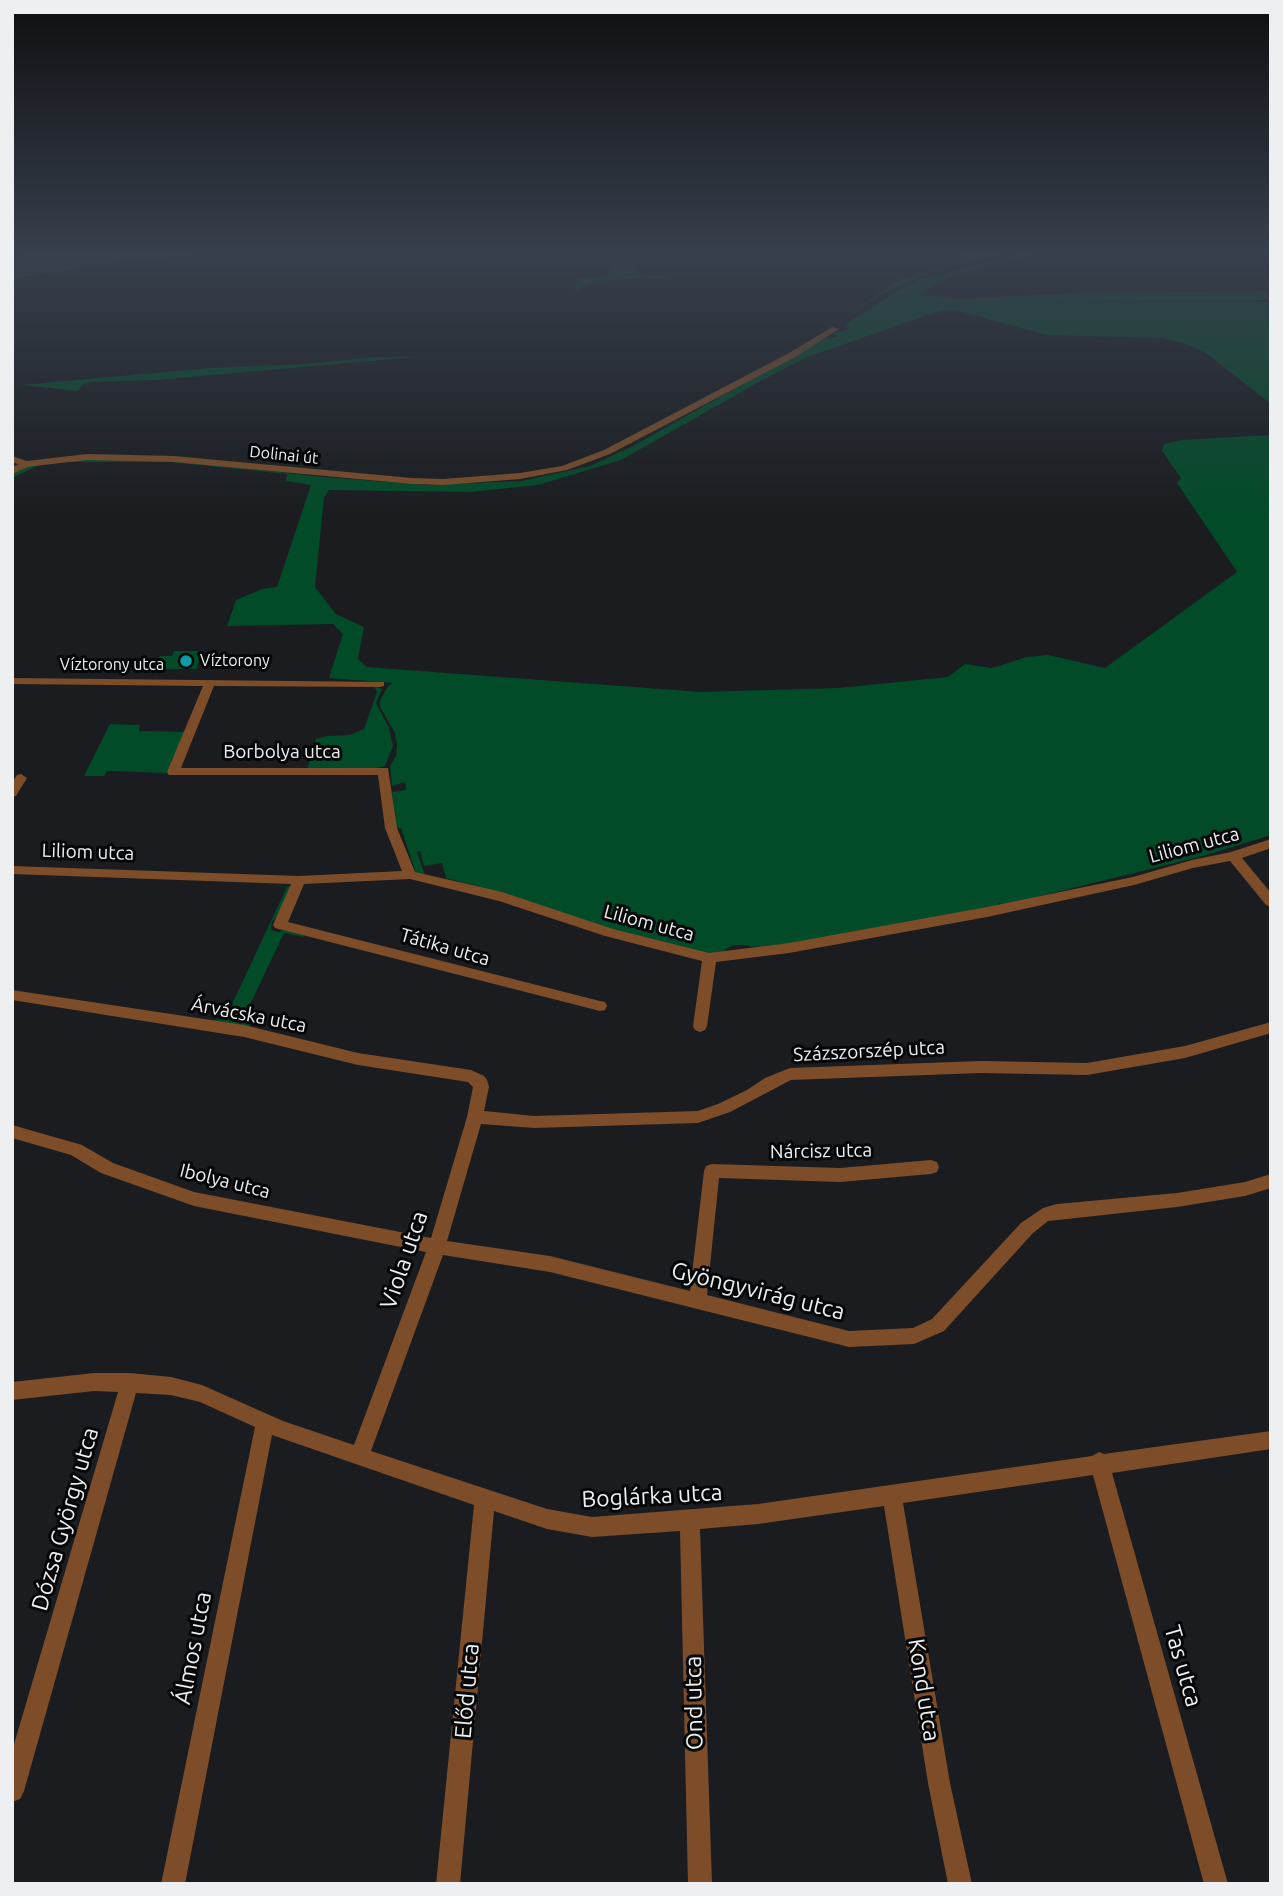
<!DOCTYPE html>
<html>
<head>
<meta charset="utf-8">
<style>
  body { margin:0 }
  #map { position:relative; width:1283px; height:1896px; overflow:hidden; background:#1a1c1f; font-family:Ubuntu,sans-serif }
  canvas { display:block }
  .frame { position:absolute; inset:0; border:14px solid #eeeff1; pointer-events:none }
</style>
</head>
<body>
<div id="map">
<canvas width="1283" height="1896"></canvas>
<div class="frame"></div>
</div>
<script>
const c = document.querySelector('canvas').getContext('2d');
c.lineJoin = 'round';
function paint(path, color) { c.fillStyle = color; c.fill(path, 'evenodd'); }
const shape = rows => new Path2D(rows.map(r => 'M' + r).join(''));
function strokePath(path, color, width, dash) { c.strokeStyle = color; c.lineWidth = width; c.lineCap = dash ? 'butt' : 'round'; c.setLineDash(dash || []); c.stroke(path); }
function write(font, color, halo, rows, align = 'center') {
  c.font = font + ' Ubuntu,sans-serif'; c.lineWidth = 6; c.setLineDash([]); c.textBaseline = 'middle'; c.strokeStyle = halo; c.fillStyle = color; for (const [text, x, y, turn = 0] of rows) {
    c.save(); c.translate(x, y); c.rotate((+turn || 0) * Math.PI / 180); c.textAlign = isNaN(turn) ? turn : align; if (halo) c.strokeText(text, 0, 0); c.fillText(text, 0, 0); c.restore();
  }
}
const green = shape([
  [1015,252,914,277,914,279,885,292,844,318,899,280,959,264,958,254],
  [1025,252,1045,252,953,276,925,289,921,295,956,298,950,299,1081,293,1271,291,1271,300,1023,301,1271,302,1271,404,1206,353,1184,343,1161,338,1047,335,955,310,940,311,807,357,759,382,621,460,538,485,470,492,329,490,324,498,315,587,336,614,364,627,358,659,367,667,701,692,838,688,948,677,965,664,992,668,1027,657,1048,655,1105,668,1237,572,1177,483,1181,478,1162,451,1164,444,1182,440,1271,435,1271,835,1203,856,1004,905,999,903,996,907,788,944,751,947,747,945,733,945,718,954,708,955,615,931,521,899,446,878,442,863,424,866,420,851,417,852,425,875,416,874,401,828,396,828,392,792,406,790,405,782,392,786,390,766,396,756,397,745,395,733,380,707,380,701,388,686,393,683,329,678,343,634,333,624,227,626,236,600,262,589,277,587,311,485,286,481,287,474,170,462,67,462,39,465,12,478,12,474,18,470,49,460,170,460,323,477,427,485,522,481,590,466,631,447,824,339,840,336,832,334,849,329,846,327,849,326,845,325,892,294,922,279],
  [612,265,628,265,646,275,685,277,602,280,589,283,575,291,576,278,608,277],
  [374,357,415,357,156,380,92,382,82,385,78,391,22,385,210,368,306,364],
  [174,651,203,651,196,669,155,669,160,656,172,656],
  [374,686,382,689,376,703,389,728,393,746,385,766,369,770,307,770,316,739,327,736,350,735,364,729,377,692],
  [110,724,140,725,139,731,186,732,167,773,107,771,104,776,84,776],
  [256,883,292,887,280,913,272,922,271,930,279,932,285,929,304,935,303,937,284,933,244,1017,253,1020,248,1028,211,1020,225,1019,287,887]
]);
const forest = shape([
  [43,252,234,252,129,260,12,279,12,257]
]);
const stream = shape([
  [12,262,108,252]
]);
const minor = shape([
  [832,327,839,329,797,356,610,454,567,470,520,479,443,485,412,484,174,462,87,460,26,467,12,462,12,456,27,461,87,454,174,456,412,478,443,479,520,473,562,466,604,450,791,352,832,327],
  [12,678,384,682,384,686,380,687,214,686,181,768,388,768,397,828,415,872,502,892,613,929,709,953,789,943,987,907,1133,877,1192,860,1231,852,1271,839,1271,848,1242,858,1271,893,1271,907,1266,905,1230,861,1193,868,1134,885,987,917,789,953,716,962,707,1026,705,1030,700,1032,695,1030,693,1026,702,961,605,936,499,901,410,879,304,884,288,922,600,1001,605,1002,607,1006,605,1010,600,1011,275,928,273,925,291,884,12,874,12,866,299,876,402,871,385,828,378,775,169,775,167,772,203,686,12,684,12,678],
  [21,774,27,778,16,796,12,797,12,782,17,775,21,774],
  [12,990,244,1025,358,1053,471,1070,484,1076,487,1080,489,1087,484,1111,534,1116,698,1111,718,1104,747,1090,765,1078,790,1068,981,1061,1087,1063,1185,1046,1271,1022,1271,1033,1185,1058,1087,1075,981,1073,791,1080,730,1112,698,1123,534,1128,481,1124,447,1241,550,1256,690,1291,704,1171,706,1166,712,1164,840,1168,931,1160,937,1162,939,1167,937,1172,931,1174,840,1182,719,1178,707,1295,849,1331,913,1328,932,1319,1021,1223,1043,1208,1057,1204,1177,1193,1245,1182,1271,1174,1271,1188,1245,1196,1177,1207,1048,1221,1033,1233,944,1331,914,1344,849,1347,550,1272,443,1255,371,1451,547,1509,592,1517,758,1504,1092,1456,1099,1452,1104,1454,1271,1431,1271,1449,1112,1473,1228,1884,1204,1884,1093,1475,903,1503,950,1783,972,1884,948,1884,928,1783,884,1506,758,1524,700,1529,712,1884,688,1884,680,1531,592,1537,547,1529,494,1511,460,1884,436,1884,474,1505,272,1435,185,1884,161,1884,255,1427,200,1402,171,1395,136,1393,24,1791,20,1799,12,1802,12,1751,118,1392,94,1391,12,1400,12,1382,94,1373,130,1373,171,1377,202,1385,283,1421,354,1445,426,1252,194,1206,101,1173,71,1155,12,1138,12,1125,82,1145,113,1163,194,1192,431,1238,467,1117,473,1087,468,1082,358,1065,244,1037,12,1000,12,990]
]);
const tertiary = shape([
  [26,461,32,464,30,466,12,474,12,467,26,461]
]);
const markers = [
  [186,661,7,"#0f9aa8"]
];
const farStreetnames = [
  ["Dolinai út",284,455,6],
  ["Víztorony utca",112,665]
];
const farPoinames = [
  ["Víztorony",200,661]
];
const streetNames = [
  ["Borbolya utca",282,752],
  ["Liliom utca",1194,845,-15],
  ["Liliom utca",88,852,2],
  ["Liliom utca",649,923,15],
  ["Tátika utca",445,947,16],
  ["Árvácska utca",249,1015,11],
  ["Százszorszép utca",869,1051,-3],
  ["Nárcisz utca",821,1151,-1],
  ["Ibolya utca",225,1181,14]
];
const nearStreetnames = [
  ["Viola utca",404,1260,-71],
  ["Gyöngyvirág utca",758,1291,14],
  ["Boglárka utca",652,1496,-3],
  ["Dózsa György utca",65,1519,-74],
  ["Álmos utca",193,1648,-79],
  ["Tas utca",1183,1666,74],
  ["Kond utca",924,1690,81],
  ["Előd utca",467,1691,-85],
  ["Ond utca",694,1703,-91]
];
paint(green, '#014b28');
paint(forest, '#1d4e31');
strokePath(stream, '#1d6a6e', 2);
paint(minor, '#7d4d2a');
paint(tertiary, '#7d4d2a');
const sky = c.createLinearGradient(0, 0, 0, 518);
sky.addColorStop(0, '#0e0f11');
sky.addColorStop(0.49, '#38404d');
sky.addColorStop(1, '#38404d00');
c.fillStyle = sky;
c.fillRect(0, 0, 1283, 518);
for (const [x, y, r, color] of markers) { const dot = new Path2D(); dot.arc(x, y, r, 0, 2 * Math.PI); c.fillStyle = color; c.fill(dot); strokePath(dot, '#060708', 2.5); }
write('16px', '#eeeff1', '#060708', farStreetnames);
write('16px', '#eeeff1', '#060708', farPoinames, 'left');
write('19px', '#eeeff1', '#060708', streetNames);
write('23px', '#eeeff1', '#060708', nearStreetnames);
</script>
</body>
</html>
